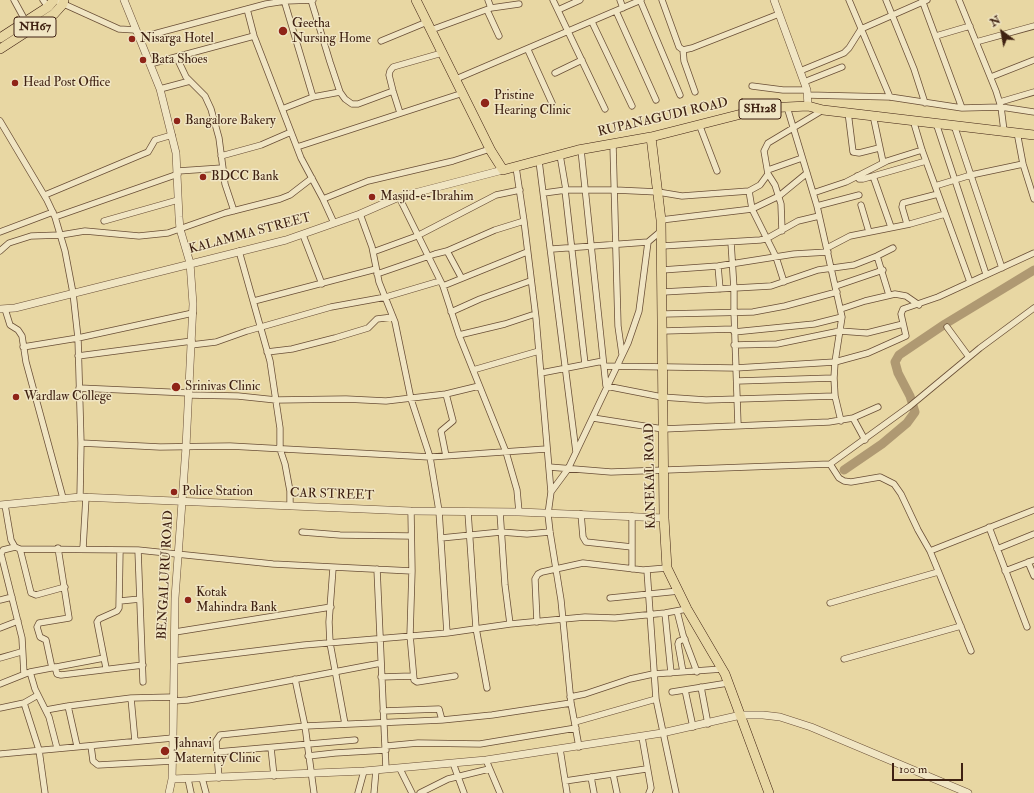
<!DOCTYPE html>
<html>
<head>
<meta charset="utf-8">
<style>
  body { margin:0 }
  #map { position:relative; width:1034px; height:793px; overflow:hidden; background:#e8d7a3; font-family:"IM FELL Double Pica",serif }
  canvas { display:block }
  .north { position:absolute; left:982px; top:12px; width:40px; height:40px; -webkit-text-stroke:3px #f0e5c3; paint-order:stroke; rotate:328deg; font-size:11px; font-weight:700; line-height:16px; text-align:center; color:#3f2112 }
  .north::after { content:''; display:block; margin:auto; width:14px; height:18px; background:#3f2112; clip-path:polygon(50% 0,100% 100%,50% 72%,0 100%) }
  .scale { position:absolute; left:892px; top:763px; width:71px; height:18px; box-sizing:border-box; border:2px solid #3f2112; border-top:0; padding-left:5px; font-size:12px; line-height:14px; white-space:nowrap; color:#3f2112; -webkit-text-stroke:3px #f0e5c3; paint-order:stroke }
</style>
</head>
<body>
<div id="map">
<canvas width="1034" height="793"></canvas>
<div class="north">N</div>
<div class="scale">100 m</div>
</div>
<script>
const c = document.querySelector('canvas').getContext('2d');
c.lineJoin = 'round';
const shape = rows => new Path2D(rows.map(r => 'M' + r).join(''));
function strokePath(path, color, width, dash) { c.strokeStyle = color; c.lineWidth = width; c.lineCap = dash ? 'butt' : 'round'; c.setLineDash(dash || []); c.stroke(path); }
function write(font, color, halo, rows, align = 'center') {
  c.font = font + ' "IM FELL Double Pica",serif'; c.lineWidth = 3; c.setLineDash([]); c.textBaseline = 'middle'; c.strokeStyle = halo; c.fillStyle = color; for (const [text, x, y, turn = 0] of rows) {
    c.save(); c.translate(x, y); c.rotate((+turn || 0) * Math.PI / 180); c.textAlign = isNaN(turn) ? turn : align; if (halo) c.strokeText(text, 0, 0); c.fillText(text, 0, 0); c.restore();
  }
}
const river = shape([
  [844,470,882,444,907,423,915,412,910,396,898,373,895,362,899,355,945,324,1034,270]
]);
const minor = shape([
  [14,0,26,22],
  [43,0,48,7],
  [55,0,119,29,136,30],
  [284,0,313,97],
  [311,0,330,62,340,92,345,99,352,104,358,104,393,91],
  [488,0,491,8],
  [553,0,605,109],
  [620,0,623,8],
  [640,0,680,95],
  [662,0,679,47,683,50,692,48,779,14],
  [849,0,890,97],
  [886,0,914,69,925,103],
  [922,0,962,108],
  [959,0,996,91,1001,107,1004,131],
  [247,9,254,36,301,158,323,199,334,223],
  [487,10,499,36],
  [558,10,580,0],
  [616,11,656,100],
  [592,22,632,106],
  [431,30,491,8,519,4],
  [936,36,970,26],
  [139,38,266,4,285,1,313,0],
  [381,41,427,22],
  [976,42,1034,26],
  [528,50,552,103],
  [683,50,684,61,695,92],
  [177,58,186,77,205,96,211,109,219,138,225,184,234,211],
  [150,64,254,36],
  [800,71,844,53,849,48,861,29,927,0],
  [555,73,582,60],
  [991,77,1034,60],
  [456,79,641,0],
  [804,82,842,67],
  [752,86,783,90,807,90],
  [160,89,190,81],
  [808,95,890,97,962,108,1001,107,1034,112],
  [1000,102,1034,92],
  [787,107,817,206,842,317,835,362,834,378,835,396,841,421],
  [282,109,313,97,340,92],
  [848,112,853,152,859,153,879,148],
  [400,113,393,91,389,75,390,71,393,67,442,53],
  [873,115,883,162],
  [913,120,922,150,970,282],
  [0,121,47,200,55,217,65,251,73,293,78,338,81,443,80,497],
  [936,123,986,274],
  [699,124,717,171],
  [954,125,1002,268],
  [1017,132,1023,164,1034,199],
  [613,145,618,326,622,354],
  [297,147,463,93],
  [581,150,606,386,662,397,706,400,835,396],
  [560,155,566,190],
  [221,156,261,145,291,132],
  [539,161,576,452],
  [516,167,524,221,536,318,551,492,548,514,550,532,561,600,571,703,579,747],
  [768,170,802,158],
  [178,171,222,168],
  [768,174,775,185,781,204,782,231],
  [857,176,859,179,863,179,926,161],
  [873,176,891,227],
  [935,186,971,175,1023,164],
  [565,190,585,364],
  [749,191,752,209,776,257,784,282],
  [544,193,566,190,615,190,658,192,682,196,749,191,760,185,768,174,764,151,768,143,823,110],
  [813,193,846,182,887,161,922,150],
  [45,195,143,154,148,152,155,140,172,135],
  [399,197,443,286,459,335,506,452,517,490,519,512],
  [323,199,368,181,453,161,490,149],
  [861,205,869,232],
  [817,206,859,195],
  [360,214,372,247,379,282,395,322,411,399,430,457,439,511,447,633],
  [55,217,178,174],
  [661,220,752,209,779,196,807,173],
  [104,221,178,200],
  [907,224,902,207,903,203,938,194],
  [0,232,53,212],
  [303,235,322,284],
  [731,242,734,289,734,311,738,425],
  [662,246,760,240,766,239,798,221,819,216],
  [827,248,850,236,910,224,945,214],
  [552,249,648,242],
  [0,251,9,243,31,236,61,235,85,231,139,236,168,233,225,213,280,199,290,195,312,178],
  [239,251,270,361,280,428,280,449,285,464,290,491,290,506],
  [447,251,461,277],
  [373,252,417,236,496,195,520,190],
  [877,256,889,295],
  [718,266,720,289],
  [662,270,718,266,794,254,828,252],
  [377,274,435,254,447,251,495,230,524,221],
  [443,286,527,252],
  [836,286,883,270],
  [663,292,771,286,818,270,854,265,877,256,893,248],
  [254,301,376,269],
  [5,309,10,325,18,330,22,336,26,362,63,498],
  [841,309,865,301,895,294,906,296,919,305],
  [451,312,480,299,530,281],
  [663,314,753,312,785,306,837,292],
  [947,327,969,357],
  [663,331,734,329],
  [734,332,814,324,842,317],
  [459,335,505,324,535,314],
  [191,345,216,342,247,331,331,307,386,297,440,281],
  [734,345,777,344,840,331,867,333,903,324],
  [23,347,78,338,193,313],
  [267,352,292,349,335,338,368,328,377,319,393,317],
  [78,356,192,341],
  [604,366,735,368,835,362,868,353,906,336,901,314,903,309,938,297,1034,253],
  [473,370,539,351],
  [541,373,603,361],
  [737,381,834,378],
  [79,388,189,393],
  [189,395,238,396,276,400,346,399,386,401,446,394,479,386],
  [593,418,663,429,829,422,853,418,878,407],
  [853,418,865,440],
  [81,443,160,447,230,446,430,457,546,449],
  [446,456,441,431,453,421,446,394],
  [830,464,839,478,844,481,851,482,880,477,894,484,901,494,918,530,930,551,971,651],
  [549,467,611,472,830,464,910,406,980,348,1034,308],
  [551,492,568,469,628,343,639,311,648,242,661,231],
  [5,505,11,540,15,547,20,549,138,550,273,564,412,571,411,511],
  [468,512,476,628,487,688],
  [500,512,505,585,510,624],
  [581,514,583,537,586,542,632,547],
  [632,516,632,569],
  [989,527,1027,627],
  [302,532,340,535,410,536],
  [441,538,501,532,527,534,550,532],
  [15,547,3,550,1,554,22,638,24,674],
  [83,548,86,497],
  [20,549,31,593,36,595,65,587],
  [997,549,1034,534],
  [138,550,143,682],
  [930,551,1034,510],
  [1028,562,1034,576],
  [333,568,329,622,330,643,345,724],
  [377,569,386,769],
  [647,570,656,699,676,793],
  [412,571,410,635,414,680,417,682,455,676],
  [1005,571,1034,560],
  [610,598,679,591],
  [0,600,12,597],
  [120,601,140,599],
  [830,603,938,572],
  [677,611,683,635,697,672],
  [665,613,671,673],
  [537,622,535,579,538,574,542,572,583,563,643,570,667,568],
  [0,628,18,621],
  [175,632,331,607],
  [0,658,21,652],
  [844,659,961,626],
  [174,661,304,645,447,633,510,624,585,617,615,618,665,613,687,609],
  [55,667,57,674,61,675,143,665],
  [52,668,46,640,40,637,37,627,39,623,69,618,58,548],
  [106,668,97,622,99,619,117,611,119,608,120,550],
  [30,672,35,689,49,717,57,748],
  [683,672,678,644,679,641,685,639],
  [381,677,412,676],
  [295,679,305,726,314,793],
  [0,684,30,672,104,658],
  [701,687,708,724],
  [685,690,693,727],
  [672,692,728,683],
  [570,697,585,694,630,679,653,674,722,669],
  [174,701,188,700,381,663],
  [24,703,38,695],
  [0,708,24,703,39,750,45,793],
  [46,710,68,706],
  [383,711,439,709,442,720],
  [575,722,656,699],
  [642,737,651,788,649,793],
  [135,741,131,698,174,697],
  [77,746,68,706,131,698],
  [91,746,93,761,98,765,173,761],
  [386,746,418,743,480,744,576,728],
  [271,748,274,776],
  [560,749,567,793],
  [217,752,355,740],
  [0,754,173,738],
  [308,756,335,753,386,750],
  [486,760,500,793],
  [453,763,464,793],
  [400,769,412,793],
  [613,774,617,793],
  [591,777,594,793],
  [202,778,206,793],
  [219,778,216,741,220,735,305,726,442,720,492,715,571,703],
  [188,779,191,793],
  [565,781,646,769],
  [358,793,364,771],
  [374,793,376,770],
  [420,793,448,779,489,769]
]);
const tertiary = shape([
  [124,0,160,89,176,153,179,217,180,229,190,263,193,304,186,447,175,598,173,738,172,779,169,793],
  [774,0,807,90,808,106],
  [0,309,15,308,286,240,360,214,399,197,503,170],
  [0,505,80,497,411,511,519,512,664,518],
  [172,779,364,771,486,760,662,733,741,715,763,715,780,717,811,727,968,793]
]);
const primary = shape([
  [416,0,491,151,503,170,578,150,651,137,765,108,808,106,823,110,1034,135],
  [651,137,661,220,664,518,667,568,687,609,725,674,769,793]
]);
const trunk = shape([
  [0,38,48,7,54,0],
  [0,49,54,14,63,4,64,0]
]);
const markers = [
  [283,31,5,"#8f2418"],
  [132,39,4,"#8f2418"],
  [143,60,4,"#8f2418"],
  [15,83,4,"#8f2418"],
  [485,103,5,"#8f2418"],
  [177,121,4,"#8f2418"],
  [203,177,4,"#8f2418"],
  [372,197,4,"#8f2418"],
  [176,387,5,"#8f2418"],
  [16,397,4,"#8f2418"],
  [174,492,4,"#8f2418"],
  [188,600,4,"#8f2418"],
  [165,751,5,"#8f2418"]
];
const shields = [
  [35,27,42],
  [760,109,42]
];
const shieldNames = [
  ["NH67",35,27],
  ["SH128",760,109]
];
const poiNames = [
  ["Geetha",292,24],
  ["Nursing Home",292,39],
  ["Nisarga Hotel",140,39],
  ["Bata Shoes",151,60],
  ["Head Post Office",23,83],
  ["Pristine",494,96],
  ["Hearing Clinic",494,111],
  ["Bangalore Bakery",185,121],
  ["BDCC Bank",211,177],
  ["Masjid-e-Ibrahim",380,197],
  ["Srinivas Clinic",185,387],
  ["Wardlaw College",24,397],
  ["Police Station",182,492],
  ["Kotak",196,593],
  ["Mahindra Bank",196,608],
  ["Jahnavi",174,744],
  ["Maternity Clinic",174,759]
];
const streetNames = [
  ["RUPANAGUDI ROAD",663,118,-13],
  ["KALAMMA STREET",250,234,-15],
  ["KANEKAL ROAD",651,476,-91],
  ["CAR STREET",332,495,2],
  ["BENGALURU ROAD",166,575,-87]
];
strokePath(river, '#af9972', 9);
strokePath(minor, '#694e36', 7);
strokePath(tertiary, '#694e36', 8);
strokePath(primary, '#3f2112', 10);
strokePath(trunk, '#3f2112', 10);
strokePath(minor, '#f0e5c3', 5.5);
strokePath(tertiary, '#f0e5c3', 7);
strokePath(primary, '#e8d7a3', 9);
strokePath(trunk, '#e8d7a3', 9);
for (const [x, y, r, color] of markers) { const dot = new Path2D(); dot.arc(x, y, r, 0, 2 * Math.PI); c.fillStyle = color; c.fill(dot); strokePath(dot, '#f0e5c3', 1.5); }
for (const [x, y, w] of shields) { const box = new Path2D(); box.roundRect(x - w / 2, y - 10, w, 20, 3); c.fillStyle = '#f0e5c3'; c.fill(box); strokePath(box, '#3f2112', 1); }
write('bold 12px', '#3f2112', null, shieldNames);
write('13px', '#3f2112', '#f0e5c3', poiNames, 'left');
write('13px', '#3f2112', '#f0e5c3', streetNames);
</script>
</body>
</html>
